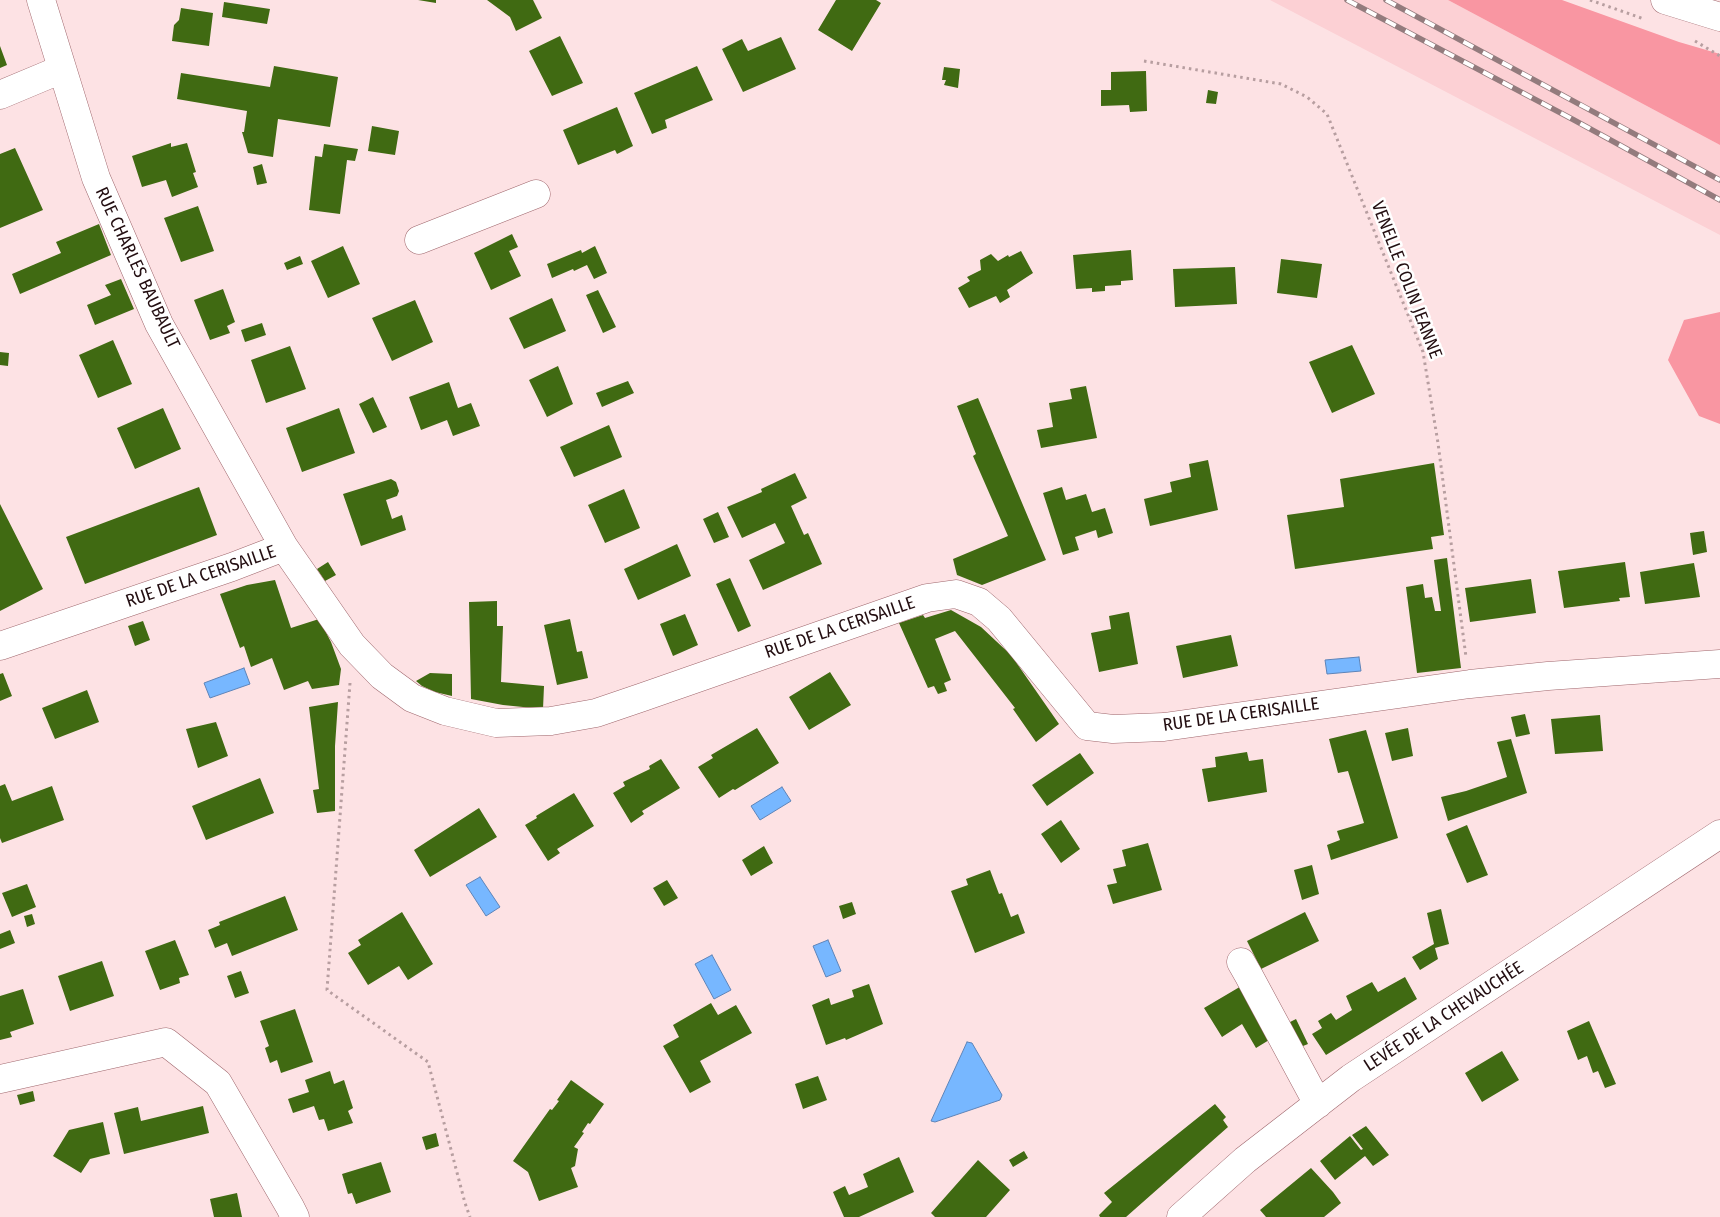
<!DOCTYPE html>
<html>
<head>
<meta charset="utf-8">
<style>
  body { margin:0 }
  canvas { display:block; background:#fde2e4 }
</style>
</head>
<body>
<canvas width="1720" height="1217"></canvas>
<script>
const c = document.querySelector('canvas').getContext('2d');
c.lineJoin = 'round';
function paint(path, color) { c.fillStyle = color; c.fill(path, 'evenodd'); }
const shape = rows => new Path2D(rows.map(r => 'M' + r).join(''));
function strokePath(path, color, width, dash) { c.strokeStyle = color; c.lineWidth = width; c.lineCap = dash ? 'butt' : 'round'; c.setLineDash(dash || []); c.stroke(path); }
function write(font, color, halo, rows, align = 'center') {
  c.font = font + ' "Fira Sans Condensed",sans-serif'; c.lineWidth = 5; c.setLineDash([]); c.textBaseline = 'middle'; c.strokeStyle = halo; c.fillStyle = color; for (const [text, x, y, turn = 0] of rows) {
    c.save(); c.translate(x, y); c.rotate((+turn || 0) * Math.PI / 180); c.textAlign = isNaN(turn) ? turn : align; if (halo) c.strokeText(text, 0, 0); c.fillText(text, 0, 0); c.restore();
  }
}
const built = shape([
  [1270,0,1448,0,1720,145,1720,235]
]);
const green = shape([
  [1448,0,1562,0,1679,42,1720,54,1720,145],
  [1720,312,1720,424,1699,416,1668,360,1684,320]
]);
const water = shape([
  [1359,657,1361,671,1327,674,1325,660,1359,657],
  [244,668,250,684,210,698,204,683,244,668],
  [782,787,791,801,760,820,751,806,782,787],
  [480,877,500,907,486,916,466,885,480,877],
  [828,940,841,971,826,977,813,946,828,940],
  [712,955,731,990,714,999,695,964,712,955],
  [967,1042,972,1043,1002,1095,1000,1100,935,1122,931,1121,967,1042]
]);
const building = shape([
  [418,0,436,0,436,3],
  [487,0,533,0,542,18,516,31,510,17],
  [836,0,876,0,881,3,852,51,818,30],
  [224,2,270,9,267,24,222,17],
  [181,8,213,13,209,46,172,41,174,25,179,20],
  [560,36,583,83,552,96,529,51],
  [781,37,796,69,743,92,722,49,742,39,748,51],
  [0,46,7,65,0,68],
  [274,66,338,77,330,127,278,119,273,157,248,153,242,132,244,132,247,111,177,99,181,73,270,87],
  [697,66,713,100,665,120,667,128,652,134,634,93],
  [944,67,960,69,958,88,944,85,946,80,942,80],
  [1146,71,1147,111,1130,112,1129,105,1101,106,1101,90,1111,90,1111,72],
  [1208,90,1218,92,1216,104,1206,103],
  [617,107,633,146,617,154,615,150,578,165,563,130],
  [372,126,399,131,395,155,368,151],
  [171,143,171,147,187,143,196,172,193,173,198,187,172,197,166,180,142,187,132,156],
  [324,144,358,149,355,161,347,160,340,214,309,210,315,156,322,157],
  [15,148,43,210,0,228,0,154],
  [262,164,267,183,257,185,253,167],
  [198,206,214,251,181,262,164,218],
  [99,224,111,255,20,294,12,274,61,253,56,242],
  [512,234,518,247,509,251,521,276,491,290,474,253],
  [343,246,360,284,328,298,311,261],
  [595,246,607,273,594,279,587,265,574,271,573,269,552,278,547,264,581,250,582,253],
  [1131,250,1133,280,1121,281,1121,285,1105,286,1105,291,1092,292,1092,288,1076,289,1073,255],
  [1021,251,1033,273,1007,290,1010,297,1000,303,996,296,969,308,958,288,970,281,967,277,981,270,980,260,991,254,998,261,1008,255,1009,257],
  [300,256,303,264,287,270,284,263],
  [1281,259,1322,264,1317,298,1277,293],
  [1235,267,1237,304,1175,307,1173,269],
  [121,279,134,309,95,325,87,305,111,295,105,285],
  [223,289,235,322,227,326,230,333,210,340,194,300],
  [598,290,616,327,603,333,586,295],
  [552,298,566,331,524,349,509,318],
  [415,300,433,342,392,361,372,318],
  [262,323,266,335,245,342,241,330],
  [113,340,132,384,98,398,79,355],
  [1352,345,1375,394,1332,413,1309,362],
  [290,346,306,389,266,403,251,360],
  [0,352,9,353,8,366,0,365],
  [558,366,573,404,547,417,529,380],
  [628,381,634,393,602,407,596,393],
  [449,382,458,408,471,403,480,426,453,436,447,420,421,430,409,397],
  [1086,386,1097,438,1041,448,1037,430,1053,427,1049,403,1072,399,1070,389],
  [373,397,387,427,373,433,359,404],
  [978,398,1046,560,982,585,957,575,953,559,1008,536,973,456,976,454,957,406],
  [163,408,181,449,135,469,117,428],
  [339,408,355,453,302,472,286,428],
  [609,425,622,457,574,477,560,447],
  [1208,460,1218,510,1150,526,1144,499,1172,492,1170,482,1191,477,1189,464],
  [1434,463,1444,535,1431,537,1433,549,1295,569,1287,515,1344,507,1340,479],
  [795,473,807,498,791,506,804,535,808,533,822,564,763,590,749,560,785,543,775,523,742,538,727,507,762,492,761,489],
  [391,479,396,482,399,491,397,496,386,500,392,519,402,515,406,530,361,546,343,494],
  [199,487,217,535,85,584,66,537],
  [1062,487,1066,500,1086,494,1092,512,1105,508,1113,533,1098,538,1096,530,1075,537,1079,550,1063,555,1043,493],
  [624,489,640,528,605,543,588,505],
  [0,504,43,589,0,611],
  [718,512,729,537,714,543,703,519],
  [1704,531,1707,552,1693,555,1690,533],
  [677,544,691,576,638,600,624,569],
  [1447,558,1461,668,1417,673,1406,587,1423,584,1425,598,1432,597,1435,611,1441,611,1434,560],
  [328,562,336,575,325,581,317,569],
  [1625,562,1630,597,1619,598,1620,601,1564,608,1558,571],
  [1694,563,1700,597,1645,604,1640,572],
  [730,578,751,626,738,632,716,584],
  [1531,579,1536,613,1470,622,1465,588],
  [275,580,291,628,319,619,331,642,341,669,339,685,312,689,308,681,284,690,272,658,251,667,244,646,240,648,220,594,247,585],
  [497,601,497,626,503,626,501,682,544,686,543,709,503,705,471,699,469,602],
  [951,610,981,627,1011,655,1059,724,1036,742,1013,709,1015,708,955,631,935,639,951,680,944,683,947,691,938,694,934,686,928,688,899,623,923,615,925,618],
  [1129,612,1138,664,1099,672,1091,633,1111,629,1109,616],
  [685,614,698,645,673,656,660,624],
  [570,619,577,652,582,651,588,678,557,685,544,625],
  [143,621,150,640,135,646,128,626],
  [1231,635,1238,666,1183,678,1176,646],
  [830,672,851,705,809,730,789,697],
  [3,673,12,696,0,701,0,674],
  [430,673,452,674,452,696,435,692,422,686,416,681],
  [87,690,99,722,55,739,42,708],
  [338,702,335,746,335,811,317,813,313,790,319,789,309,707],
  [1525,714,1530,734,1516,737,1511,717],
  [1600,715,1603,751,1555,754,1551,719],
  [216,722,228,756,198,768,186,729],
  [757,728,779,763,735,790,733,789,719,798,698,767,713,758,711,755],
  [1408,728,1413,756,1392,761,1385,733],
  [1366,730,1398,838,1331,860,1327,845,1340,840,1337,831,1364,823,1348,771,1338,773,1329,739],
  [1511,739,1527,793,1448,821,1441,797,1466,791,1507,777,1497,742],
  [1247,752,1249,761,1263,759,1267,792,1208,802,1202,769,1216,767,1215,757],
  [1080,753,1094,773,1047,806,1032,785],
  [661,759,680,788,642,811,644,814,631,823,613,793,625,786,623,782,650,769,649,766],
  [260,778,274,813,206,840,192,806],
  [5,784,12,801,52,786,64,820,2,843,0,838,0,786],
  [574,793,594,826,557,849,560,853,548,861,525,825,537,818,536,816],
  [479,808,497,837,430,877,414,850],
  [1061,820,1080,849,1061,863,1041,834],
  [1467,825,1488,875,1467,883,1446,834],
  [1148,843,1162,890,1113,904,1107,885,1117,883,1113,869,1126,866,1122,850],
  [764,846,773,863,751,876,742,860],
  [1312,865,1319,894,1302,900,1294,870],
  [990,870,999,894,1002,893,1011,917,1018,914,1025,933,975,953,951,891,968,885,966,879],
  [667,880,678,898,664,906,653,888],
  [27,884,36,907,12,917,2,893],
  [285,896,298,930,232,956,227,943,215,948,208,930,220,925,219,922],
  [852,902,856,914,843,919,839,906],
  [1441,909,1449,944,1435,948,1438,959,1420,970,1412,957,1434,944,1427,913],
  [402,912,433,964,408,980,399,966,368,985,348,953,361,945,358,940],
  [1305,912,1319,941,1261,969,1247,941],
  [32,914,35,924,27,927,24,916],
  [10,930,15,943,0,949,0,934],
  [175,940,189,975,179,978,180,983,160,990,145,951],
  [102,961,114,996,70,1011,58,976],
  [241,971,249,993,235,998,227,976],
  [1405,977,1417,999,1326,1055,1312,1034,1322,1028,1318,1021,1331,1013,1336,1020,1352,1010,1346,996,1372,982,1378,992],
  [869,984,883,1024,846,1040,845,1038,826,1045,812,1005,829,998,831,1005,854,997,852,990],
  [1243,985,1274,1037,1256,1048,1242,1024,1222,1037,1204,1008],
  [23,989,34,1024,10,1032,12,1037,0,1040,0,996],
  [711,1003,718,1015,736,1005,752,1033,700,1061,711,1082,690,1093,663,1046,679,1037,673,1025],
  [295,1009,313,1062,281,1073,277,1060,270,1063,265,1048,269,1046,260,1021],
  [1296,1019,1308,1044,1298,1048,1286,1024],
  [1589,1021,1616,1084,1605,1088,1598,1071,1593,1073,1587,1056,1578,1060,1567,1031],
  [1502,1051,1519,1080,1482,1102,1465,1073],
  [330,1071,334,1084,344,1080,353,1108,348,1111,353,1123,328,1131,324,1119,319,1120,314,1106,293,1113,288,1099,309,1092,305,1080],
  [818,1076,827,1100,803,1109,795,1084],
  [571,1080,604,1104,590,1124,588,1123,582,1132,584,1133,574,1147,578,1149,575,1166,571,1168,578,1187,539,1201,528,1172,513,1161,550,1109,552,1110,559,1101,557,1100],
  [33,1091,35,1101,20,1105,17,1095],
  [1215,1104,1226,1117,1223,1120,1228,1127,1126,1217,1100,1217,1099,1215,1112,1202,1104,1193],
  [203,1106,209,1133,124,1154,114,1113,138,1107,141,1121],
  [103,1122,110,1154,90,1159,81,1173,53,1156,69,1130],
  [1366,1126,1389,1155,1373,1166,1365,1156,1335,1180,1320,1161,1350,1136,1361,1150,1363,1149,1352,1135],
  [436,1133,439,1146,426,1150,422,1137],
  [1024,1151,1028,1158,1013,1167,1009,1160],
  [899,1157,914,1192,859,1217,844,1217,833,1192,845,1186,849,1195,868,1187,863,1174],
  [978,1160,1010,1190,986,1217,935,1217,931,1213],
  [381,1162,391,1192,356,1204,352,1193,348,1194,342,1174],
  [1311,1168,1333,1192,1341,1203,1324,1217,1266,1217,1260,1210],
  [237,1193,242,1217,214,1217,210,1199]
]);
const path = shape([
  [1590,0,1644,19],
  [1695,41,1720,56],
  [1144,61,1281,84,1307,97,1327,114,1423,352,1438,443,1466,657],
  [350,683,327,990,428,1062,465,1203,470,1217]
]);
const minor = shape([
  [41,0,96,178,159,324,284,547,352,645,382,676,412,698,445,711,496,723,551,721,596,713,643,697,927,598,956,594,979,602,999,619,1087,726,1113,729,1164,727,1470,684,1548,676,1720,664],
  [0,95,62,69],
  [419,240,536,194],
  [0,646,232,567,284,547],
  [1241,962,1249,976,1318,1104],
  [0,1079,166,1042,218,1083,290,1207,295,1217],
  [1181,1217,1245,1160,1351,1078,1720,834]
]);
const major = shape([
  [1665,0,1720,17]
]);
const rail = shape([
  [1347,0,1574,120,1720,200],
  [1386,0,1720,180]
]);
const streetNames = [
  ["RUE CHARLES BAUBAULT",137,268,65],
  ["VENELLE COLIN JEANNE",1406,280,69],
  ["RUE DE LA CERISAILLE",201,577,-19],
  ["RUE DE LA CERISAILLE",840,628,-19],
  ["RUE DE LA CERISAILLE",1241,715,-8],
  ["LEVÉE DE LA CHEVAUCHÉE",1444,1017,-33]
];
paint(built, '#fcd0d4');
paint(green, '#f996a2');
paint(water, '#77b7ff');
strokePath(water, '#5e84b8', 1);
paint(building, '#406a12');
strokePath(minor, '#9f676d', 29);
strokePath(major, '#9f676d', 29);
strokePath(path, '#b79ea0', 3, [2.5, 4]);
strokePath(minor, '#fff', 28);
strokePath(major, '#fff', 28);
strokePath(rail, '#937b7d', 5.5);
strokePath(rail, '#fff', 4, [11]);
write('18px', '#230e11', '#fff', streetNames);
</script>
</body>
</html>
